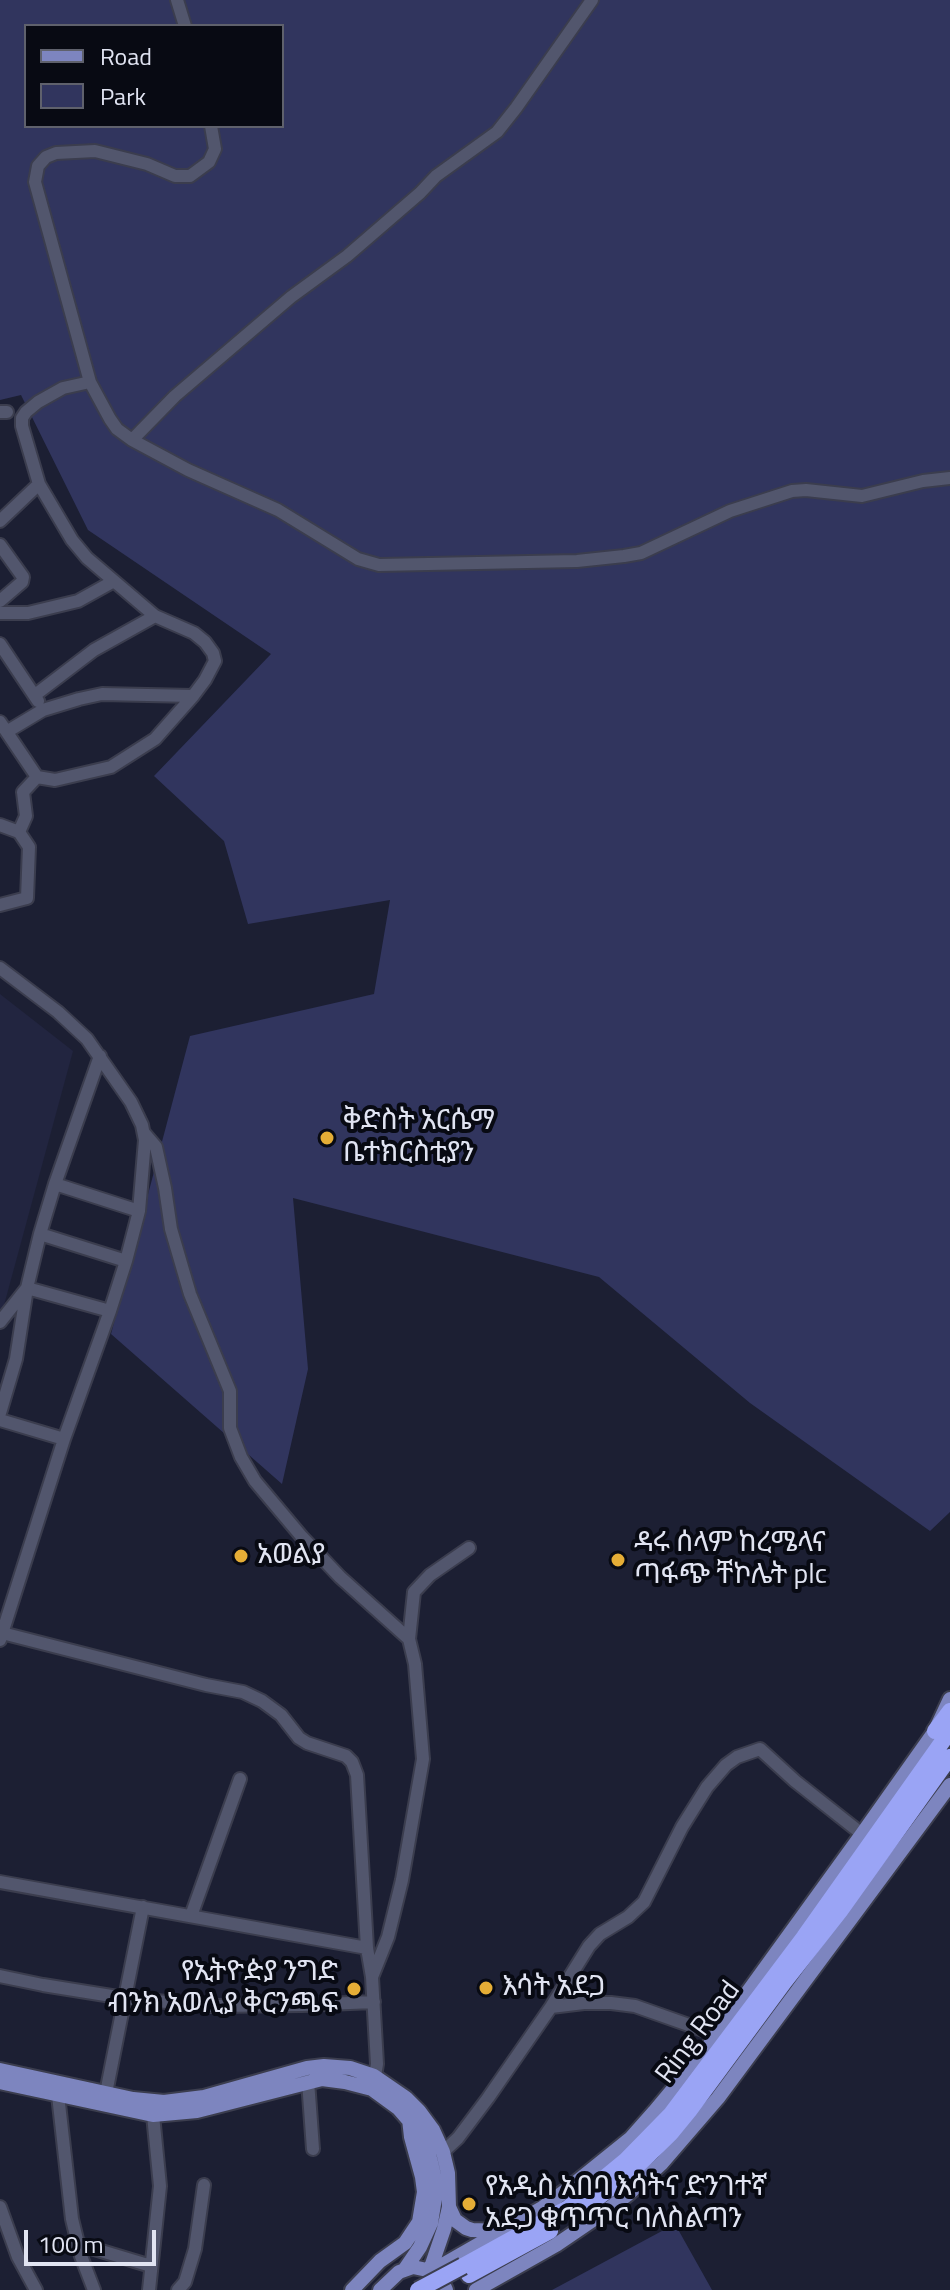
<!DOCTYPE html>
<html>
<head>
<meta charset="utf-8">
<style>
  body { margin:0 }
  #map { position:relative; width:950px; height:2290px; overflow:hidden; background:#1c1f33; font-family:"Titillium Web",sans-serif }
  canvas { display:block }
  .legend { position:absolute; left:24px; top:24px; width:260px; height:104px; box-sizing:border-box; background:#080a13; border:2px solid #5f616c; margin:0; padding:10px 14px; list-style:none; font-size:24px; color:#e1e4f2 }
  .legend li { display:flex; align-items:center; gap:16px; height:40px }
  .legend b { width:40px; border:2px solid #5f616c }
  .scale { position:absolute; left:24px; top:2230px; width:132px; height:36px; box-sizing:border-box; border:4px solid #e1e4f2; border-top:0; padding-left:10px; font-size:24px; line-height:28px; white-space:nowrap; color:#e1e4f2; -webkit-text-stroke:6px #080a13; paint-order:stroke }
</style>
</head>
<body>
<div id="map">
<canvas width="950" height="2290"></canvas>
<ul class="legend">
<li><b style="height:10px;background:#7d85bf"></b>Road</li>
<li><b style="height:22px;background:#31355e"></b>Park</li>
</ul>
<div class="scale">100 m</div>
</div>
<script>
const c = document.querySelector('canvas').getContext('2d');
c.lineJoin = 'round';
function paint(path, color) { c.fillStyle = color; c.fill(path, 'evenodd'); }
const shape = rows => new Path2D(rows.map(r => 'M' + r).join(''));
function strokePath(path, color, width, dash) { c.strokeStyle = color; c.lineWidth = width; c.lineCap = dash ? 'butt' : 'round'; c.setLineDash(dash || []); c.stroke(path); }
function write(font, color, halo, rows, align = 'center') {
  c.font = font + ' "Titillium Web","Noto Sans Ethiopic",sans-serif'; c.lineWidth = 8; c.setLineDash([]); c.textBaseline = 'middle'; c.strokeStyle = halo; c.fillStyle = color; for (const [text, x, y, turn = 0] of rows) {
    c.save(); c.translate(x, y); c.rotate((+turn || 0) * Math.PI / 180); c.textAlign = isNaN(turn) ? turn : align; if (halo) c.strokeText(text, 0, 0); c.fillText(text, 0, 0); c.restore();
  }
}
const built = shape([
  [0,994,73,1051,0,1320]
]);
const green = shape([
  [0,0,950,0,950,1512,930,1531,750,1403,599,1277,293,1198,308,1369,282,1484,111,1334,190,1036,374,994,390,900,248,924,224,841,154,776,271,654,88,530,21,395,0,400],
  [26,26,282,26,282,126,26,126],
  [675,2224,712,2290,552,2290]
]);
const minor = shape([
  [177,0,185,26],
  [211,126,215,149,209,162,190,176,175,176,147,164,95,151,56,153,46,157,38,166,35,182,90,382,110,419,117,429,132,440,188,470,278,510,358,559,379,565,577,561,624,556,641,553,730,511,792,491,806,490,862,496,923,481,950,478],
  [0,412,7,412],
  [132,440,175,396,291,297,347,256,420,193,436,176,497,132,516,108,592,0],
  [0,521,39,484],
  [0,545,23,577,22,582,0,601],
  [0,613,28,613,78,601,114,581],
  [0,644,38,701],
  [35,695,94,650,155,616,87,558,72,540,39,484,22,426,22,418,26,412,38,402,63,388,90,382],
  [0,722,37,777,55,780,111,767,155,739,193,696,205,680,215,661,213,653,205,642,194,633,155,616],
  [8,731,43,710,79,699,102,694,193,696],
  [0,825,19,832,29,847,27,898,0,905],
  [19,832,26,816,23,792,37,777],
  [0,968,58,1012,87,1039,131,1102,142,1125,145,1140,139,1211,126,1261,110,1311,64,1439,0,1640],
  [144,1133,156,1147,165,1188,171,1229,190,1294,230,1391,230,1428,241,1457,255,1481,302,1537,340,1577,409,1639],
  [55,1184,139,1211],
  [40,1234,126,1261],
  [0,1322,27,1288,110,1311],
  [0,1413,16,1359,27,1288,40,1234,55,1184,100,1056],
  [0,1420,64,1439],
  [2,1633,206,1685,243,1692,262,1701,281,1715,299,1738,307,1743,346,1756,352,1762,357,1775,367,1948],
  [0,1882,367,1948,372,1977],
  [191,1916,240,1779],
  [0,1976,43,1985,124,1998,210,2006,302,2005,374,2002],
  [551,2007,584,2003,611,2003,635,2006,717,2035],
  [308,2081,313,2149],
  [374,2082,377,2064,372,1977,388,1937,402,1880,423,1759,415,1664,409,1639,414,1592,430,1575,469,1548],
  [106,2093,143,1907],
  [58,2095,72,2219,81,2256,94,2290],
  [443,2152,458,2138,488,2098,551,2007,589,1946,600,1934,628,1917,644,1902,682,1827,707,1787,726,1765,737,1757,760,1749,795,1781,862,1834],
  [0,2207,18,2257,36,2290],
  [78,2244,151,2266],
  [149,2290,160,2186,153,2115],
  [178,2290,185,2282,195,2249,204,2185]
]);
const major = shape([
  [0,2070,133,2099,164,2102,204,2097,307,2068,324,2066,350,2068,374,2076,406,2098,419,2111,433,2130,443,2152,448,2173,449,2207,444,2229,430,2270],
  [0,2082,153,2115,197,2111,322,2079,345,2082,372,2089,398,2108,417,2130,428,2150,435,2179,436,2192,431,2223,420,2247,405,2269],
  [449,2207,455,2220,466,2228,472,2230,500,2231],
  [432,2271,542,2208,569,2188,631,2138,654,2112,705,2051,862,1834,935,1731,950,1699],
  [352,2290,380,2261,405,2243,419,2222,424,2192,422,2177,411,2137,409,2119],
  [380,2290,399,2272,413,2267,432,2271,442,2281,446,2290],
  [476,2290,556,2245,603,2213,627,2195,662,2163,718,2098,950,1785]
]);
const highway = shape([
  [935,1731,950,1711],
  [576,2214,629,2174,671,2133,689,2111,785,1981,840,1911,950,1757],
  [463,2266,568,2208,625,2161,671,2114,804,1937,950,1731],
  [469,2275,550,2231]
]);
const highwayBridge = shape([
  [418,2290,463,2266]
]);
const markers = [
  [327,1138,8,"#e5ad36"],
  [241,1556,8,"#e5ad36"],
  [618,1560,8,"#e5ad36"],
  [486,1988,8,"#e5ad36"],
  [354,1989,8,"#e5ad36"],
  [469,2204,8,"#e5ad36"]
];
const poiNames = [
  ["ቅድስት አርሴማ",343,1122],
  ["ቤተክርስቲያን",343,1154],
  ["ዳሩ ሰላም ከረሜላና",634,1544],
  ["ጣፋጭ ቸኮሌት plc",634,1576],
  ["አወልያ",257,1556],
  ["የኢትዮዽያ ንግድ",338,1973,"right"],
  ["ብንክ አወሊያ ቅርንጫፍ",338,2005,"right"],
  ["እሳት አደጋ",502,1988],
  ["የአዲስ አበባ እሳትና ድንገተኛ",485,2188],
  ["አደጋ ቁጥጥር ባለስልጣን",485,2220]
];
const streetNames = [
  ["Ring Road",699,2033,-53]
];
paint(built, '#222540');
paint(green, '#31355e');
strokePath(minor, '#3b3d4e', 16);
strokePath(major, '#3b3d4e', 18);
strokePath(highway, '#3b3d4e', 20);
strokePath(minor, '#52566d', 12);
strokePath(major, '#7d85bf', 14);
strokePath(highway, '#9aa4f5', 16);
strokePath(highwayBridge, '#3b3d4e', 20, []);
strokePath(highwayBridge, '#9aa4f5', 16);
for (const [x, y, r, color] of markers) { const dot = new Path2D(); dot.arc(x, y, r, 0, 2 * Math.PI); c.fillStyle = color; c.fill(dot); strokePath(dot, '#080a13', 3); }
write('28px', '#e1e4f2', '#080a13', poiNames, 'left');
write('28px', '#e1e4f2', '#080a13', streetNames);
</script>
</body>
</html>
